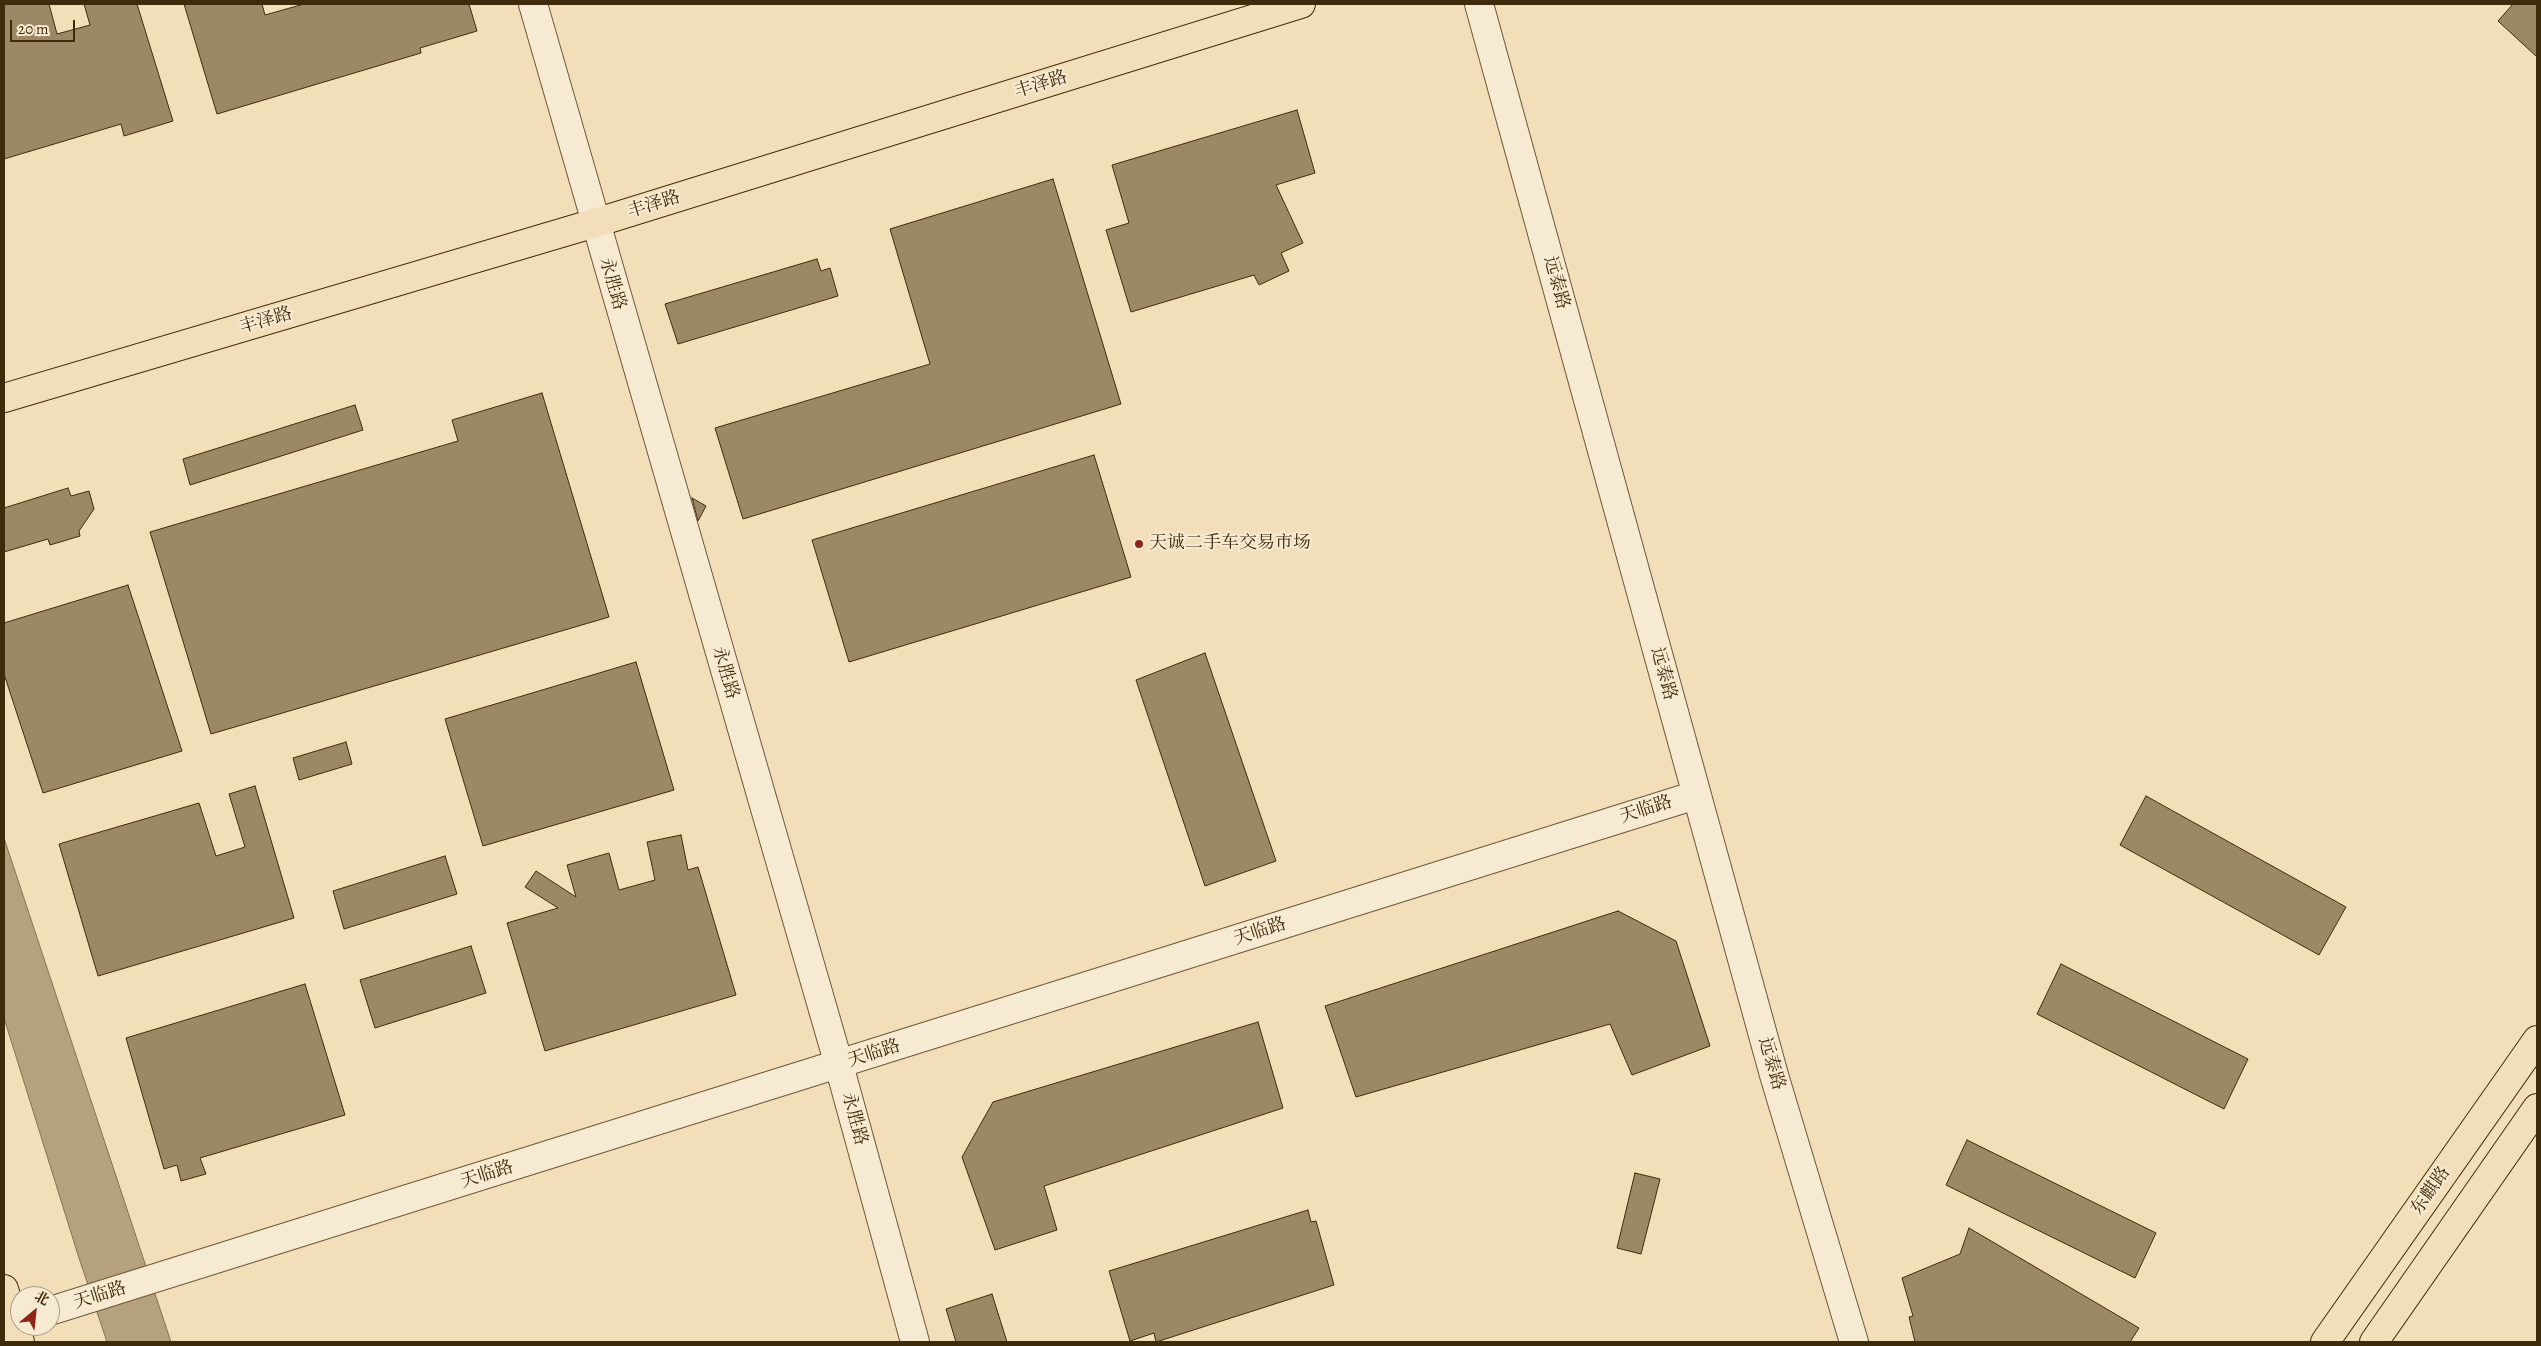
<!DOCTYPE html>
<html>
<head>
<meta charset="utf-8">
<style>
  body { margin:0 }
  #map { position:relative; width:2541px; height:1346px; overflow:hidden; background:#f2deb9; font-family:Alegreya,"Noto Serif SC",serif }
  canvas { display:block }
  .frame { position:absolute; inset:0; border:5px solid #402a0c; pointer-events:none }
  .north { position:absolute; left:10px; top:1286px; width:50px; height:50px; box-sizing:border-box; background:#f7ead2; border:1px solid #ae9d83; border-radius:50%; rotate:28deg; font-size:14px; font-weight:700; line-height:20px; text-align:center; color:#402a0c }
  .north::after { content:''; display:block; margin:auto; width:18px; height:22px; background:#8f2418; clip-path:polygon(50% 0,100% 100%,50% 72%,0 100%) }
  .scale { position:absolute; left:10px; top:20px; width:65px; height:22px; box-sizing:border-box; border:2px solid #402a0c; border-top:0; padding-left:6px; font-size:15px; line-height:18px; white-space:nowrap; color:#402a0c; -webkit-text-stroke:4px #f7ead2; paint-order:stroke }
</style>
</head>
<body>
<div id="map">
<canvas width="2541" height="1346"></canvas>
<div class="frame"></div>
<div class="north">北</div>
<div class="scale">20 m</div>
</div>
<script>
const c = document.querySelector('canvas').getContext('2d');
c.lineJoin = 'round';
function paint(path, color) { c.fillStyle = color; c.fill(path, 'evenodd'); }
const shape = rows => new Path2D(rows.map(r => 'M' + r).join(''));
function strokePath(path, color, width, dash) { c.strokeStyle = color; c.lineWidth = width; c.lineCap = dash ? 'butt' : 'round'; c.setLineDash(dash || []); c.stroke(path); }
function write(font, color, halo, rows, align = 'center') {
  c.font = font + ' Alegreya,"Noto Serif SC",serif'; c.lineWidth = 4; c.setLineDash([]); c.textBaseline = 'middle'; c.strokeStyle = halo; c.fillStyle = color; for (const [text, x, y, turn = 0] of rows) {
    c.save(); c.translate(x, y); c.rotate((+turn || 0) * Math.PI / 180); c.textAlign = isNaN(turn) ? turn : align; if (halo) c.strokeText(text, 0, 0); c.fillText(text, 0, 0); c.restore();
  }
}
const water = shape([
  [4,838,171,1342,107,1342,78,1255,4,1018,4,838]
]);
const building = shape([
  [4,4,49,4,57,34,90,25,84,4,137,4,173,121,124,136,121,124,4,159,4,4],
  [184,4,262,4,265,15,304,4,469,4,477,31,420,48,421,53,217,114,184,4],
  [2513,4,2537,4,2537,57,2498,21,2513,4],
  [1297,110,1315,173,1276,185,1303,243,1281,253,1289,271,1259,285,1254,275,1131,312,1106,230,1129,223,1112,165,1297,110],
  [1053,179,1121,404,743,519,715,428,930,364,890,229,1053,179],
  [817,259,821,271,830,268,838,296,678,344,665,304,817,259],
  [542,393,609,617,211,734,150,532,458,441,452,420,542,393],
  [355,405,363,430,190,485,183,459,355,405],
  [1094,455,1131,577,849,662,812,540,1094,455],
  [68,488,71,496,89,491,94,509,79,531,80,536,50,545,48,539,4,552,4,508,68,488],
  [692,498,706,506,698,521,692,498],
  [128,585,182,751,43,793,4,674,4,623,128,585],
  [1205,653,1276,861,1205,886,1136,680,1205,653],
  [636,662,674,790,483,846,445,719,636,662],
  [346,742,352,764,299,780,293,758,346,742],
  [255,786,294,918,98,976,59,844,199,803,216,856,245,847,229,794,255,786],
  [2146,796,2346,907,2319,955,2120,845,2146,796],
  [681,835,688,870,698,867,736,995,545,1051,507,923,558,908,525,887,536,871,576,897,567,865,609,853,619,890,655,880,647,842,681,835],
  [445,856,457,894,344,929,333,891,445,856],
  [1618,911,1676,941,1710,1046,1632,1075,1610,1024,1356,1097,1325,1006,1618,911],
  [471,946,486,993,375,1028,360,980,471,946],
  [2061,964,2248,1059,2224,1109,2037,1014,2061,964],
  [305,984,345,1115,200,1158,206,1174,181,1181,177,1165,164,1169,126,1038,305,984],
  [1258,1022,1283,1108,1044,1186,1057,1230,995,1250,962,1157,993,1102,1258,1022],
  [1967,1140,2156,1233,2135,1278,1946,1185,1967,1140],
  [1635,1173,1660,1179,1641,1254,1617,1248,1635,1173],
  [1308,1210,1311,1222,1316,1221,1334,1285,1156,1342,1154,1333,1130,1341,1109,1271,1308,1210],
  [1969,1228,2139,1328,2130,1342,1915,1342,1909,1317,1913,1316,1902,1278,1960,1254,1969,1228],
  [992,1294,1007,1342,956,1342,946,1309,992,1294]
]);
const minor = shape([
  [533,4,839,1065,915,1342],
  [1479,4,1774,1075,1854,1342],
  [50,1311,1696,795]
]);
const major = shape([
  [4,398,595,223,1301,4],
  [4,1289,20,1342],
  [2325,1342,2537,1040],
  [2374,1342,2537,1108]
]);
const markers = [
  [1139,544,5,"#8f2418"]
];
const streetNames = [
  ["丰泽路",1041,85,-17],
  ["丰泽路",654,205,-17],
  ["远泰路",1556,283,75],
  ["永胜路",612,284,74],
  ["丰泽路",266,321,-16],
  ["永胜路",725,673,74],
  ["远泰路",1663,674,75],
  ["天临路",1646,810,-18],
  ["天临路",1260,932,-18],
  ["天临路",874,1054,-18],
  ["远泰路",1771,1064,74],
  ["永胜路",854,1119,75],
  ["天临路",487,1175,-17],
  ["东麒路",2431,1191,-55],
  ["天临路",100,1296,-17]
];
const poiNames = [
  ["天诚二手车交易市场",1149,544]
];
paint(water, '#b5a17e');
strokePath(water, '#867150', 1);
paint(building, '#9d8866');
strokePath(building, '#402a0c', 1);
strokePath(minor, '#6c5737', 30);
strokePath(major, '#402a0c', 30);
strokePath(minor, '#f7ead2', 28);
strokePath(major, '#f2deb9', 28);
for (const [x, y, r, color] of markers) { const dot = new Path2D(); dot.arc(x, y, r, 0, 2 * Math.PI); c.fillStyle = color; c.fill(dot); strokePath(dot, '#f7ead2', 2); }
write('18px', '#402a0c', '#f7ead2', streetNames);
write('18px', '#402a0c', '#f7ead2', poiNames, 'left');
</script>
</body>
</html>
